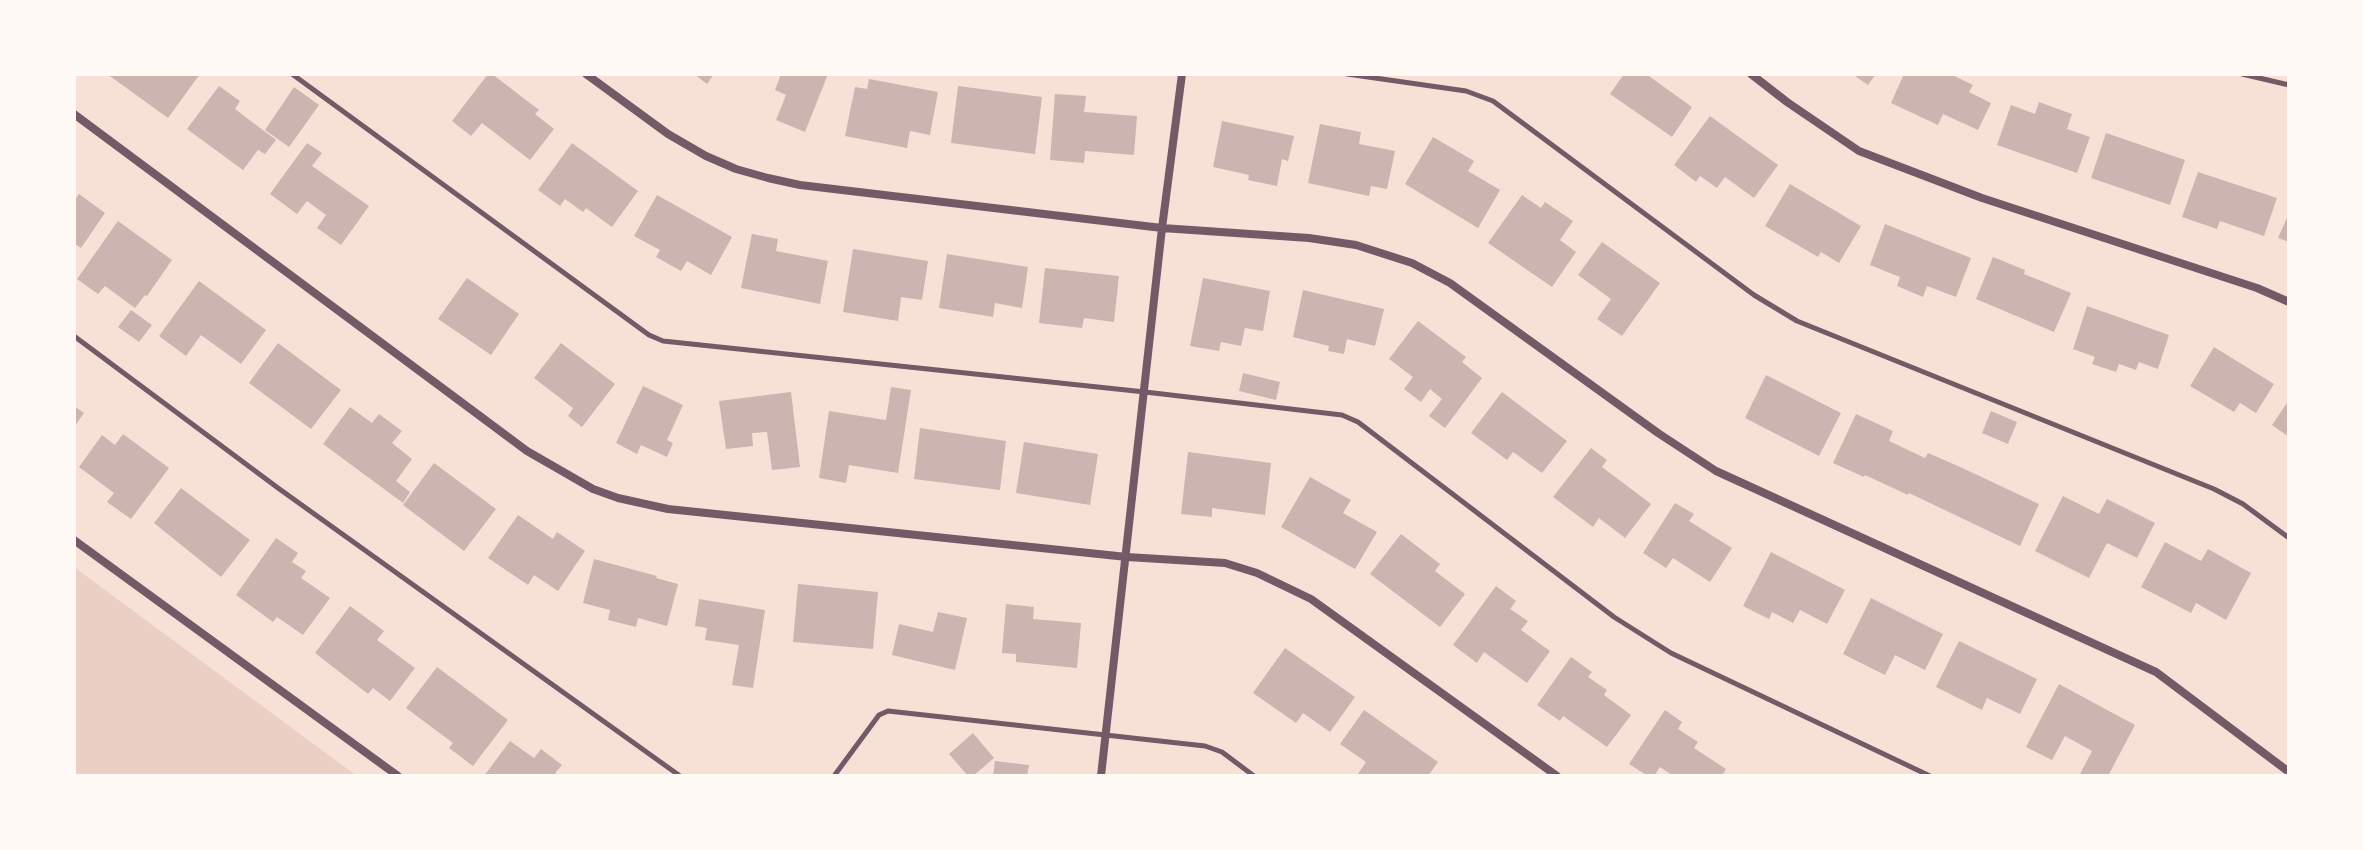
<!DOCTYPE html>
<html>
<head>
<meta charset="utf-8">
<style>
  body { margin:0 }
  #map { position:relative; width:2363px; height:850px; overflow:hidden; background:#f7e1d7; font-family:Roboto,sans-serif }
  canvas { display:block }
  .frame { position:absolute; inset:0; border:76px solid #fffaf5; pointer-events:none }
</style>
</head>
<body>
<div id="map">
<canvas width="2363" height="850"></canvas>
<div class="frame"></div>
</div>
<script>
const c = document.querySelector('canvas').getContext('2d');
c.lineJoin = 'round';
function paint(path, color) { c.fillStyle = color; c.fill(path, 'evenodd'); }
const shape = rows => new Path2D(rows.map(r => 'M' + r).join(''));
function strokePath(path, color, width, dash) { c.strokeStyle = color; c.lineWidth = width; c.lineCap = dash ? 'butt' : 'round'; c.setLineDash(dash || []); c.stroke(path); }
const green = shape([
  [74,567,357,776,74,776]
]);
const building = shape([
  [107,74,200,74,168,118],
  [488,74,492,74,539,110,535,114,554,129,530,160,482,123,471,136,452,121],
  [694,74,714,74,707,84],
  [781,74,828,74,805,132,776,120,786,95,775,90],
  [1624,74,1646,74,1692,107,1672,137,1610,94],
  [1852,74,1876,74,1868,85],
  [1904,74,1950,74,1973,85,1969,92,1991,103,1978,130,1943,114,1938,125,1891,103],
  [869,79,938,92,930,135,910,131,907,148,845,136,855,87,867,89],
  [219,86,240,101,235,109,276,140,265,154,258,150,243,170,187,129],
  [958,86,1042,97,1035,154,951,143],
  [294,87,319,105,289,147,265,130],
  [1055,94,1086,96,1084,112,1137,116,1134,155,1085,151,1084,163,1050,160],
  [2039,102,2072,114,2067,129,2090,137,2077,173,1997,145,2011,105,2035,114],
  [1710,116,1778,165,1754,198,1725,177,1717,188,1700,176,1696,182,1674,165],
  [1222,121,1294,136,1288,161,1282,159,1277,186,1248,180,1249,175,1213,167],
  [1320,124,1361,132,1359,144,1395,151,1387,189,1371,186,1369,196,1308,183],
  [2106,133,2185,160,2170,205,2091,178],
  [1433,137,1474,161,1468,171,1500,190,1478,228,1405,184],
  [307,143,322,153,312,166,369,206,341,245,317,228,326,215,307,201,297,214,270,194],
  [572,143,638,191,612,227,586,208,583,212,565,199,560,206,538,190],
  [2198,172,2277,198,2264,236,2220,221,2217,229,2182,217],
  [1790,184,1861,226,1839,263,1821,252,1818,257,1765,226],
  [79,194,105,213,81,248,74,243,74,201],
  [657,195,732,237,711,275,687,261,681,271,656,257,660,250,634,236],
  [1522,195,1541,208,1545,202,1573,221,1560,240,1576,252,1552,287,1488,243],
  [2289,213,2289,242,2278,238],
  [118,221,172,260,147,296,145,295,135,308,105,286,98,294,77,279],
  [1885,224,1971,258,1956,297,1927,286,1923,297,1897,286,1900,277,1870,265],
  [752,234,778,239,776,251,828,261,820,304,741,288],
  [1602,242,1660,283,1622,336,1597,319,1611,299,1578,275],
  [853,249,928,261,922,300,901,297,898,321,843,312],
  [947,254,1028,267,1022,308,995,303,993,317,939,308],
  [1993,257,2025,270,2024,274,2071,293,2054,332,1976,299],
  [1045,268,1119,276,1114,322,1084,318,1082,328,1039,323],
  [467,278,519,314,491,355,438,319],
  [1203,278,1270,291,1263,331,1245,328,1241,346,1221,342,1219,351,1190,346],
  [199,281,266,330,241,364,201,335,186,356,159,336],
  [1303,290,1384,309,1375,346,1347,339,1344,354,1328,351,1329,346,1293,337],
  [2087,306,2169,335,2158,369,2139,362,2136,370,2119,364,2116,372,2092,364,2095,357,2073,349],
  [131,310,152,325,139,342,118,327],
  [1418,321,1466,357,1462,362,1482,378,1445,428,1429,416,1442,399,1430,389,1421,402,1404,389,1413,377,1389,359],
  [278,343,341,390,311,429,249,383],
  [561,343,615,384,582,427,568,416,573,408,534,378],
  [2214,347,2274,384,2256,413,2240,403,2234,412,2190,386],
  [1243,373,1280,382,1276,400,1239,391],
  [1766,375,1841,413,1819,456,1745,418],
  [643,386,683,405,667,440,673,443,667,457,641,445,637,454,616,443],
  [891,387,911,390,898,473,849,465,846,483,819,478,829,411,886,420],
  [791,392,800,467,772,470,767,432,752,433,753,446,726,449,719,401],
  [1502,392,1567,441,1542,473,1513,452,1507,460,1471,433],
  [2289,400,2289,437,2272,425],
  [74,406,84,413,74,427],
  [350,407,372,423,379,414,402,431,392,443,412,459,396,481,410,492,403,503,323,444],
  [1991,411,2017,422,2008,444,1982,433],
  [1856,414,1893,431,1889,441,1925,458,1928,453,1958,466,2039,504,2020,546,1909,493,1908,495,1865,475,1864,477,1833,463],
  [920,428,1006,441,1000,490,914,479],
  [123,434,169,468,131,519,107,502,114,493,79,467,102,435,115,445],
  [1024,442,1098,454,1090,505,1016,493],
  [1591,448,1607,460,1602,467,1651,504,1625,538,1599,518,1593,527,1553,497],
  [1188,452,1271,463,1265,515,1212,508,1212,517,1181,514],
  [434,463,496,509,464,551,403,505],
  [1310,477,1351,500,1343,513,1377,532,1355,569,1281,527],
  [181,488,250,540,221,577,154,523],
  [2063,496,2099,514,2107,499,2155,523,2137,558,2107,543,2089,578,2035,551],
  [1675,503,1694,514,1689,521,1732,548,1710,582,1673,558,1666,568,1643,553],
  [518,515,553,539,557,532,585,551,558,591,534,575,528,585,488,558],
  [1401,534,1440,564,1435,571,1465,594,1440,627,1370,574],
  [276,538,298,553,292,562,306,571,301,578,330,598,303,635,277,617,273,622,236,595],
  [2165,542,2201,561,2208,549,2251,573,2226,620,2196,603,2191,613,2141,587],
  [1771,552,1845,590,1827,624,1800,610,1793,623,1772,612,1769,619,1743,606],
  [594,559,657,576,656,578,678,584,667,626,638,618,636,627,608,620,610,610,583,603],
  [798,584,878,592,873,649,793,642],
  [1496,586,1516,601,1510,609,1528,621,1521,630,1550,651,1527,683,1484,652,1477,663,1453,645],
  [1871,598,1943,634,1925,670,1895,655,1885,675,1843,654],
  [699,599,765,610,753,688,732,685,739,645,705,640,707,628,695,626],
  [1006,604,1034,607,1033,619,1081,623,1077,668,1016,662,1016,654,1002,653],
  [350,606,384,631,377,640,415,668,390,701,373,688,368,694,315,653],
  [938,612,967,618,955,670,892,655,899,624,933,632],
  [1959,641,2037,679,2020,714,1987,698,1982,710,1936,687],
  [1285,648,1355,697,1330,732,1303,713,1296,723,1253,693],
  [1571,657,1592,672,1588,677,1607,690,1604,695,1631,715,1607,747,1563,716,1560,721,1537,705],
  [437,667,508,720,473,766,449,748,453,743,406,708],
  [2059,684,2135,725,2108,776,2079,776,2092,751,2065,736,2052,760,2026,747],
  [1364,710,1438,762,1428,776,1360,776,1358,774,1366,762,1340,744],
  [1665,710,1682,722,1678,729,1698,742,1694,748,1726,769,1722,776,1673,776,1660,767,1654,776,1648,776,1629,764],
  [973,733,994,758,973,776,968,776,949,754],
  [510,741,534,758,541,749,562,765,555,773,559,776,484,776],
  [995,761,1029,765,1027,776,993,776]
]);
const service = shape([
  [292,74,649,335,663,341,1145,392,1342,415,1358,422,1614,617,1671,653,1930,776],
  [1347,74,1466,91,1493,101,1754,295,1797,321,2214,489,2243,504,2289,538],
  [2242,74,2289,85],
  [74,336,278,488,680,776],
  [834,776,879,715,888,711,1205,746,1222,752,1254,776]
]);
const minor = shape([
  [586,74,668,134,706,156,736,169,768,178,800,185,1162,228,1309,238,1356,245,1412,263,1450,283,1658,433,1716,471,2156,672,2289,772],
  [1751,74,1787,102,1859,151,1982,198,2257,288,2289,302],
  [74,114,527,451,593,489,618,498,668,509,1127,557,1225,563,1257,573,1311,599,1557,776],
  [74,540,398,776],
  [1101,776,1162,228,1182,74]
]);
paint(green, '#ebcfc5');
paint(building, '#ccb4b1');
strokePath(service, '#755966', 5);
strokePath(minor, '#755966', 8);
</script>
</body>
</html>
